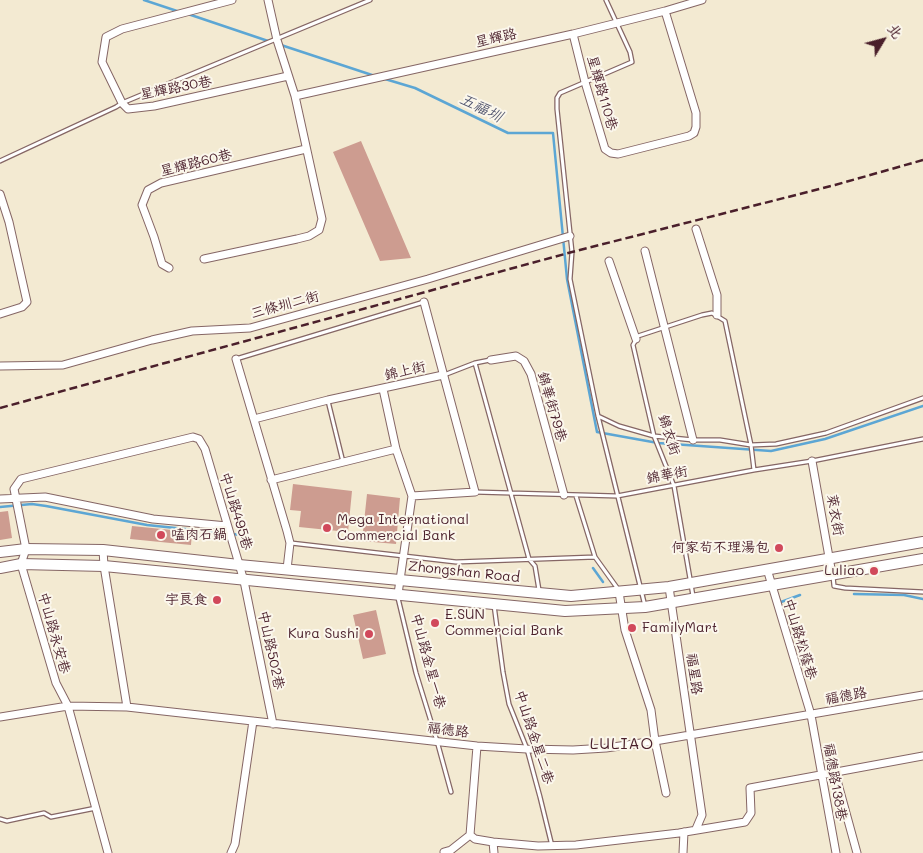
<!DOCTYPE html>
<html>
<head>
<meta charset="utf-8">
<style>
  body { margin:0 }
  #map { position:relative; width:923px; height:853px; overflow:hidden; background:#f3ead2; font-family:Mali,"LXGW WenKai TC",sans-serif }
  canvas { display:block }
  .north { position:absolute; left:858px; top:15px; width:50px; height:50px; -webkit-text-stroke:4px #fbf7ec; paint-order:stroke; rotate:53deg; font-size:14px; font-weight:700; line-height:20px; text-align:center; color:#4a1f2b }
  .north::after { content:''; display:block; margin:auto; width:18px; height:22px; background:#4a1f2b; clip-path:polygon(50% 0,100% 100%,50% 72%,0 100%) }
</style>
</head>
<body>
<div id="map">
<canvas width="923" height="853"></canvas>
<div class="north">北</div>
</div>
<script>
const c = document.querySelector('canvas').getContext('2d');
c.lineJoin = 'round';
const shape = rows => new Path2D(rows.map(r => 'M' + r).join(''));
function strokePath(path, color, width, dash) { c.strokeStyle = color; c.lineWidth = width; c.lineCap = dash ? 'butt' : 'round'; c.setLineDash(dash || []); c.stroke(path); }
function paint(path, color) { c.fillStyle = color; c.fill(path, 'evenodd'); }
function write(font, color, halo, rows, align = 'center') {
  c.font = font + ' Mali,"LXGW WenKai TC",sans-serif'; c.lineWidth = 4; c.setLineDash([]); c.textBaseline = 'middle'; c.strokeStyle = halo; c.fillStyle = color; for (const [text, x, y, turn = 0] of rows) {
    c.save(); c.translate(x, y); c.rotate((+turn || 0) * Math.PI / 180); c.textAlign = isNaN(turn) ? turn : align; if (halo) c.strokeText(text, 0, 0); c.fillText(text, 0, 0); c.restore();
  }
}
const stream = shape([
  [144,0,180,12],
  [188,14,271,42],
  [281,45,375,76],
  [385,79,415,88,508,133,553,133,567,279,597,432,658,443,771,451,825,439,923,406],
  [0,507,32,504,46,506,147,525,242,535],
  [593,568,603,582],
  [854,594,904,595,923,599],
  [781,602,800,595]
]);
const building = shape([
  [361,141,411,258,380,261,333,152],
  [293,484,352,491,348,532,299,527,301,511,290,510],
  [367,494,400,498,396,544,362,541],
  [8,511,12,538,0,540,0,512],
  [132,526,192,532,191,545,130,539],
  [376,610,386,654,363,659,353,615]
]);
const lane = shape([
  [606,0,630,52,632,62,560,93,557,98,557,109,572,252,570,279,598,416,645,606],
  [0,161,116,107,122,103,370,0],
  [236,359,424,302],
  [475,363,529,559,535,566,539,590],
  [444,375,475,363,490,360],
  [328,401,343,462],
  [598,416,619,426,654,436,693,440,720,440,751,445,776,444,826,433,923,398],
  [475,492,617,496,754,470,812,461,923,439],
  [576,496,595,557,618,589],
  [291,543,456,562,595,557],
  [833,576,834,586,845,588,923,592],
  [693,596,674,486,654,436,633,345,638,336,702,315,712,313,725,321,751,445,754,470],
  [398,598,416,673,437,741,451,792],
  [494,605,503,672,509,704,527,749,540,797,552,846],
  [0,819,7,821,44,813,51,817,96,808]
]);
const street = shape([
  [232,0,122,29,106,37,102,62,122,103,128,109,154,106,288,76],
  [268,0,277,40,295,96,573,34,665,11,702,0],
  [573,34,585,82,605,149,611,153,618,154,689,136,694,133,696,127,696,113,665,11],
  [0,194,9,222,27,302,22,307,0,314],
  [696,229,717,295,717,315],
  [645,251,693,440],
  [204,259,297,239,309,236,319,230,322,219,295,96],
  [609,261,636,339],
  [169,268,162,264,154,237,142,205,148,190,161,183,306,149],
  [236,359,287,531,290,543,287,569],
  [491,360,516,356,524,361,531,374,564,495],
  [0,366,63,365,152,340,192,331,250,328,428,279,570,236],
  [383,389,396,449,412,496,398,594],
  [254,419,328,400,443,375],
  [812,461,832,574],
  [271,480,396,449],
  [412,496,475,492,424,302],
  [0,499,45,497,153,519,227,526],
  [103,550,104,566,127,707],
  [767,569,811,715,836,853],
  [669,587,702,815,696,829],
  [619,592,625,630,651,710,655,741,666,793],
  [0,717,68,706,127,707,477,746,527,749,573,750,606,748,655,741,923,695],
  [477,746,470,835,475,839,493,842,538,846,576,845,679,833,745,822,751,813,750,788,923,756],
  [835,773,857,853],
  [493,842,494,853],
  [444,852,451,850,470,835],
  [108,853,68,706,56,683,21,564,26,549,14,489,21,479,193,437,199,439,205,449,244,581,273,724],
  [231,853,235,844,253,721],
  [683,853,684,832]
]);
const secondary = shape([
  [0,552,26,549,103,550,239,565,571,596,669,587,923,542],
  [0,568,21,564,104,566,565,611,645,607,923,559]
]);
const rail = shape([
  [0,408,572,252,835,185,923,160]
]);
const markers = [
  [327,528,5,"#d1495b"],
  [161,535,5,"#d1495b"],
  [779,548,5,"#d1495b"],
  [874,571,5,"#d1495b"],
  [217,600,5,"#d1495b"],
  [435,623,5,"#d1495b"],
  [632,628,5,"#d1495b"],
  [369,634,5,"#d1495b"]
];
const streetNames = [
  ["星輝路",496,38,-13],
  ["星輝路30巷",176,88,-11],
  ["星輝路110巷",602,93,74],
  ["星輝路60巷",196,163,-14],
  ["三條圳二街",285,305,-15],
  ["錦上街",405,371,-13],
  ["錦華街79巷",552,407,74],
  ["錦衣街",669,435,72],
  ["錦華街",667,475,-11],
  ["中山路495巷",236,511,73],
  ["萊衣街",835,515,80],
  ["Zhongshan Road",464,572,6],
  ["中山路永安巷",54,633,74],
  ["中山路松蔭巷",800,639,73],
  ["中山路502巷",271,650,78],
  ["中山路金星一巷",428,661,75],
  ["福星路",694,674,82],
  ["福德路",846,696,-10],
  ["福德路",448,730,7],
  ["中山路金星二巷",534,737,72],
  ["福德路138巷",835,782,80]
];
const poiNames = [
  ["Mega International",337,520],
  ["Commercial Bank",337,536],
  ["嗑肉石鍋",171,535],
  ["何家茍不理湯包",769,548,"right"],
  ["Luliao",864,571,"right"],
  ["宇良食",207,600,"right"],
  ["E.SUN",445,615],
  ["Commercial Bank",445,631],
  ["FamilyMart",642,628],
  ["Kura Sushi",359,634,"right"]
];
const waterNames = [
  ["五福圳",481,108,26]
];
const quarterNames = [
  ["LULIAO",622,744]
];
strokePath(stream, '#5ca6d4', 2.5);
paint(building, '#cd9c90');
strokePath(lane, '#856665', 5.5);
strokePath(street, '#856665', 9);
strokePath(secondary, '#856665', 12);
strokePath(lane, '#fff', 3);
strokePath(street, '#fff', 7);
strokePath(secondary, '#fff', 10);
strokePath(rail, '#4a1f2b', 2.5, [8, 4]);
for (const [x, y, r, color] of markers) { const dot = new Path2D(); dot.arc(x, y, r, 0, 2 * Math.PI); c.fillStyle = color; c.fill(dot); strokePath(dot, '#fbf7ec', 2); }
write('14px', '#4a1f2b', '#fbf7ec', streetNames);
write('14px', '#4a1f2b', '#fbf7ec', poiNames, 'left');
write('italic 15px', '#51556f', '#fbf7ec', waterNames);
c.letterSpacing = '1px';
write('16px', '#4a1f2b', '#fbf7ec', quarterNames);
c.letterSpacing = '0px';
</script>
</body>
</html>
